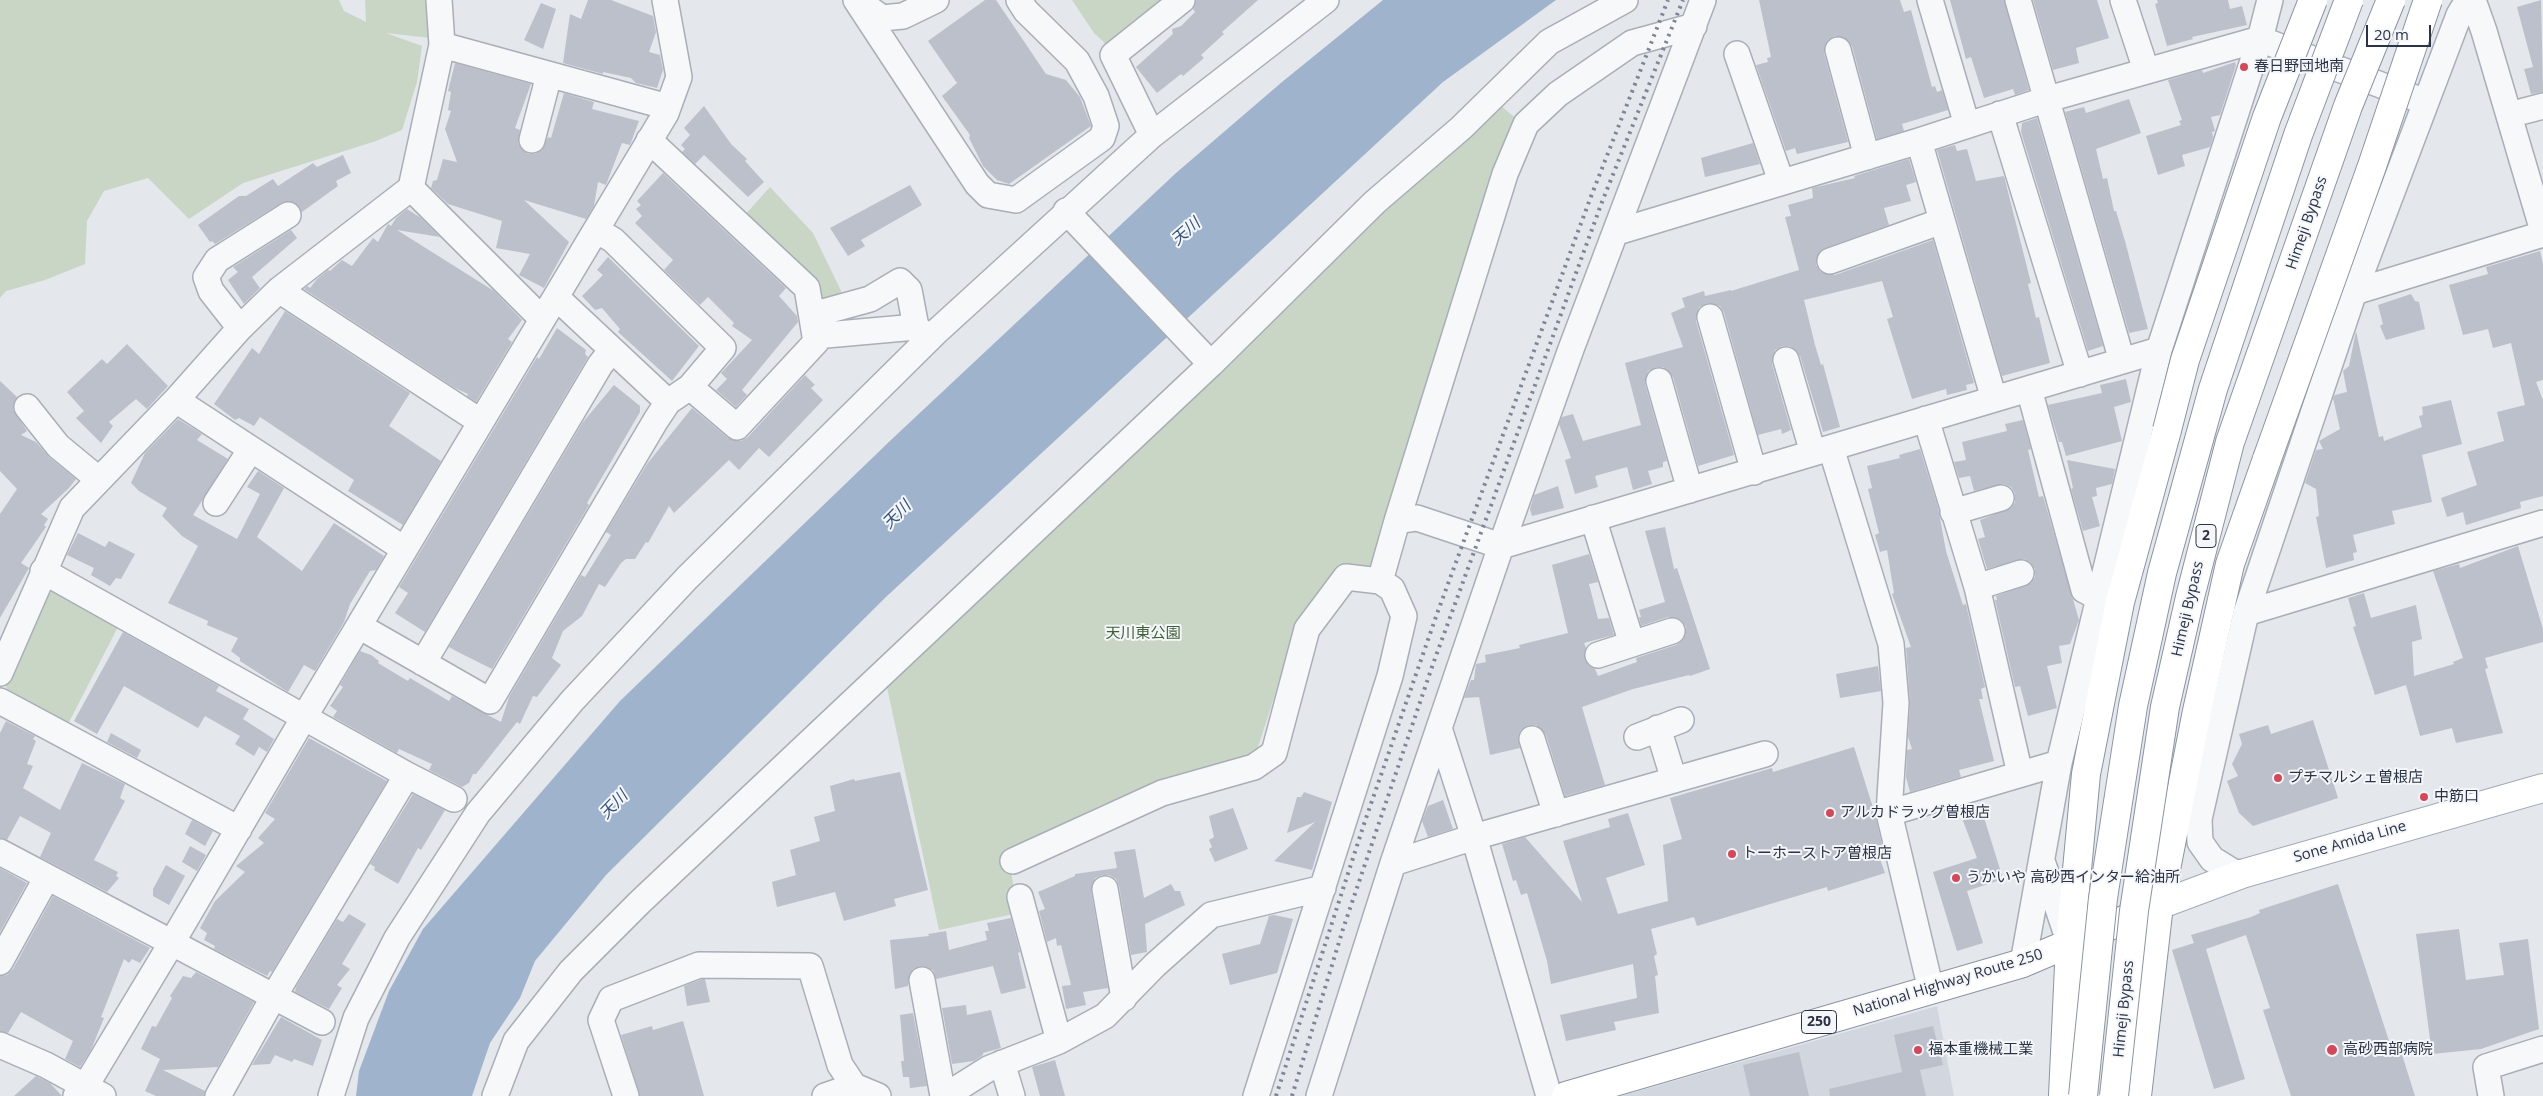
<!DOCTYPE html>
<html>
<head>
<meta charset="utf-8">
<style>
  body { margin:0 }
  #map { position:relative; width:2543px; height:1096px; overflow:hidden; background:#e4e7ec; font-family:"Open Sans",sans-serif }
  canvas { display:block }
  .scale { position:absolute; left:2366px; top:25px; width:65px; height:22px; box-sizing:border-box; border:2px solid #2b3445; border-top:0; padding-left:6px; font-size:15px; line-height:18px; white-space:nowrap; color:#2b3445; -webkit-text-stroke:4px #f4f6f9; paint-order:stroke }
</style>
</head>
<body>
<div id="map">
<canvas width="2543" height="1096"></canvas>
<div class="scale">20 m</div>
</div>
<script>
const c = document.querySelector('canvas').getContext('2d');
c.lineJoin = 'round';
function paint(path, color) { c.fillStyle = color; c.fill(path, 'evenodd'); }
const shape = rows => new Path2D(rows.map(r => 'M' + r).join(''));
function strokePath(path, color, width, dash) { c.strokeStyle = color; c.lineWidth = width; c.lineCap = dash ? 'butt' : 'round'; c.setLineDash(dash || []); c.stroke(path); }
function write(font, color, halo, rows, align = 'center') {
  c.font = font + ' "Open Sans","Noto Sans JP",sans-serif'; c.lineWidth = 4; c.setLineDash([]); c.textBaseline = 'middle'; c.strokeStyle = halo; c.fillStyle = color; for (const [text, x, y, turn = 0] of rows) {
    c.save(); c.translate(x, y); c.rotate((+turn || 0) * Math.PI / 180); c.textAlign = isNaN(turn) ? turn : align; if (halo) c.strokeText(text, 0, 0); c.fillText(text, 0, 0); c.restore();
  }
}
const built = shape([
  [1937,1006,1954,1096,1621,1096]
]);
const green = shape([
  [0,0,339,0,344,11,366,22,365,0,431,0,430,38,386,33,422,46,417,82,402,130,376,141,243,183,189,219,148,178,104,191,87,221,85,264,45,280,6,291,0,298],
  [1072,0,1162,0,1110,48,1094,33],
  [1495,101,1519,121,1372,569,1297,627,1256,753,1235,762,1166,778,1097,807,1008,853,1018,913,939,930,885,678],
  [770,187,813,233,845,299,817,309,743,217],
  [46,588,121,621,67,726,9,694,3,680]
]);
const water = shape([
  [1383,0,1556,0,1443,82,887,596,606,875,535,961,520,998,490,1043,472,1096,356,1096,359,1071,389,991,423,929,620,701,892,439,1176,173,1282,82]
]);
const building = shape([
  [588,0,611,0,653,16,656,32,649,52,660,55,663,70,657,88,636,83,631,78,603,72,603,74,563,63,570,14,581,19],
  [985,0,996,0,1046,74,1066,80,1080,97,1091,126,1009,184,997,180,983,166,969,138,970,135,942,96,957,83,928,41],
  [1196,0,1258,0,1222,32,1224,34,1201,55,1204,58,1183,76,1181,74,1157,93,1136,67,1173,34,1172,29,1181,26,1195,12,1193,9],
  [1759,0,1900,0,1904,12,1911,10,1932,87,1935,86,1937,92,1942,90,1948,110,1902,124,1904,131,1877,139,1852,46,1848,40,1835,36,1828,40,1824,53,1848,142,1797,154,1795,148,1786,151,1756,65,1768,62,1767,58,1771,57],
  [1950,0,2004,0,2029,90,2015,95,2013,89,1984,98,1971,57,1966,59],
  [2033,0,2097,0,2109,38,2076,48,2079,63,2053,70],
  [2157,0,2228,0,2230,9,2242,6,2247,25,2192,37,2193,39,2167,46,2155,4,2158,3],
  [2541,0,2543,92,2531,94,2524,69,2533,67,2517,7],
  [541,3,556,9,543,49,524,40],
  [2235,62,2236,65,2220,115,2211,117,2215,131,2212,132,2213,137,2210,147,2182,155,2185,166,2158,175,2146,136,2181,125,2179,121,2182,120,2168,80,2202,70,2203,73],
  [455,63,531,84,515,128,520,130,518,144,528,154,535,154,542,150,548,137,551,138,564,93,594,102,592,109,639,121,630,145,622,143,606,185,598,182,594,206,586,219,524,200,569,242,544,288,519,275,530,254,496,248,502,221,448,204,431,188,433,181,437,180,443,159,457,162,445,129,451,111,448,110,451,92,448,91],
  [2129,99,2141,133,2096,149,2103,179,2107,178,2114,211,2116,211,2125,241,2148,329,2129,333,2065,112,2084,107,2086,113],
  [704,106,731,144,747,159,745,161,764,182,748,197,704,155,695,164,682,152,685,149,681,145,690,135,684,128],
  [2037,118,2103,346,2088,351,2021,132,2022,123],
  [1753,143,1760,164,1705,177,1701,158],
  [1955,145,1957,151,1967,149,1976,181,2004,176,2031,283,2028,284,2036,318,2039,317,2050,363,2002,376,1937,150],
  [343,155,351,173,336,181,338,186,302,212,294,202,281,203,215,244,212,241,210,242,198,225,239,196,246,196,273,179,278,186,313,163,317,167],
  [1909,159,1916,182,1906,185,1911,201,1884,208,1889,225,1825,248,1819,252,1816,265,1821,272,1835,275,1933,240,1974,383,1966,385,1967,390,1947,395,1946,389,1912,399,1887,319,1893,317,1882,281,1804,300,1815,345,1821,365,1823,364,1840,427,1823,432,1800,356,1790,346,1782,346,1775,350,1772,364,1791,430,1782,434,1781,429,1758,435,1724,313,1720,306,1707,303,1699,307,1696,321,1734,455,1698,466,1673,377,1663,367,1656,367,1648,371,1645,384,1667,461,1663,462,1663,467,1648,471,1652,484,1633,490,1627,467,1595,476,1598,487,1575,494,1565,460,1571,458,1559,424,1562,417,1573,414,1583,441,1641,425,1625,363,1683,347,1671,313,1685,307,1682,298,1704,291,1705,296,1731,290,1731,291,1799,270,1785,217,1791,216,1788,205,1813,198,1812,188,1855,178,1854,176],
  [663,173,786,288,779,296,797,316,798,322,742,390,747,395,736,407,716,390,727,379,721,373,752,340,732,326,734,323,708,297,700,305,664,270,673,260,635,223,642,216,636,209,641,205,637,201],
  [910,185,922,205,861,240,865,246,848,256,830,228],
  [407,209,421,218,440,237,397,230,494,291,522,320,508,339,512,342,476,402,467,396,468,394,455,388,304,289,307,286,310,288,317,279,328,270,330,271,342,260,352,266,373,238,378,242,388,224,391,226,396,218],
  [291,230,297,238,252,277,260,288,244,304,228,280,238,272,233,267],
  [2540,251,2543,264,2543,380,2536,382,2543,400,2543,496,2520,502,2521,508,2466,525,2463,512,2447,517,2441,498,2477,485,2467,452,2504,441,2497,412,2525,405,2511,343,2493,348,2488,329,2463,335,2449,285,2488,274,2486,267],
  [608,257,699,346,672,381,618,332,620,329,602,308,595,310,582,296,603,275,597,270],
  [2411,294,2415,301,2419,302,2425,329,2386,340,2380,326,2383,324,2378,305],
  [285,311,410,393,389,426,441,461,403,525,348,491,354,480,260,417,254,426,239,418,235,420,214,404,252,348,259,354],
  [557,328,586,350,585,354,588,357,425,632,395,613,408,593,399,587,537,357,539,359],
  [2356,331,2379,437,2383,436,2384,441,2422,427,2419,416,2423,415,2422,407,2451,400,2462,444,2422,455,2432,502,2392,511,2395,524,2353,535,2357,552,2353,553,2354,560,2326,568,2316,517,2319,516,2316,489,2305,483,2316,450,2323,449,2319,441,2340,429,2333,398,2335,395,2347,392,2343,371,2349,366],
  [127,344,168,386,147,409,136,399,109,422,113,426,101,443,76,418,84,411,67,392,102,359,107,364],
  [805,375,815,385,811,388,823,400,769,457,759,448,739,470,729,460,674,513,669,506,648,543,646,542,635,559,626,559,621,563,605,587,599,584,582,616,563,631,552,658,561,665,537,697,533,696,520,724,517,722,476,774,473,774,469,783,462,787,429,770,432,764,399,749,397,753,333,717,337,711,330,706,343,687,340,685,360,651,371,655,379,661,378,663,408,681,410,678,449,701,452,696,501,722,509,697,581,575,585,577,611,535,606,532,647,464,692,408,728,438,741,441,748,437],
  [2126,379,2131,402,2114,407,2122,441,2066,456,2062,442,2059,442,2048,405,2102,393,2100,385],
  [0,381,17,397,14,402,13,410,27,431,21,435,36,442,49,457,76,479,69,488,41,514,48,519,44,525,46,527,21,563,29,568,0,618,0,514,17,489,0,471],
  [614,385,640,406,640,412,587,503,589,505,492,669,456,651,449,647,583,422],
  [178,419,202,434,197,440,228,459,193,515,237,539,260,494,247,487,258,471,284,488,257,537,302,571,334,523,384,556,376,570,370,571,350,604,344,622,315,671,304,665,288,692,240,661,240,658,231,651,238,638,207,625,208,621,168,603,198,546,182,536,162,516,167,508,139,491,131,483,145,453],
  [2023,420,2031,449,2028,450,2039,497,2043,496,2079,620,2070,644,2059,646,2062,663,2047,666,2057,708,2028,716,2020,686,2015,687,1995,600,1997,600,1996,596,2031,583,2035,577,2035,569,2030,562,2024,559,1987,569,1978,539,1985,537,1980,520,2011,508,2015,502,2015,494,2011,487,2004,484,1974,491,1970,476,1959,478,1954,462,1966,460,1962,442,2007,431,2005,424],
  [1920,449,1938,507,1946,551,1963,605,1966,604,1985,687,1981,689,1983,699,1979,699,1994,761,1959,770,1961,777,1910,792,1906,777,1907,750,1912,749,1908,737,1910,702,1906,648,1911,647,1892,594,1894,593,1887,550,1880,552,1875,535,1879,533,1868,489,1872,488,1867,466,1900,458,1899,455],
  [2067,460,2115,469,2112,484,2096,488,2097,496,2092,497,2100,526,2083,531,2071,489,2073,488],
  [1558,486,1564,508,1532,516,1530,509,1534,495],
  [1665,527,1674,569,1677,568,1710,669,1690,676,1689,675,1633,689,1582,707,1605,785,1565,796,1546,735,1536,725,1527,726,1521,730,1518,736,1520,748,1490,755,1479,697,1464,698,1471,680,1474,680,1476,664,1486,662,1485,655,1520,648,1519,645,1568,633,1552,565,1589,554,1598,582,1589,584,1598,619,1609,618,1614,635,1584,643,1586,648,1585,660,1589,666,1595,669,1598,676,1637,662,1636,658,1676,645,1683,640,1686,627,1681,620,1668,617,1641,626,1639,617,1641,617,1639,610,1665,602,1645,531],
  [78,533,105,547,109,541,135,554,121,579,116,578,110,586,91,575,94,568,67,555],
  [2518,546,2543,629,2543,642,2485,658,2488,668,2485,669,2503,733,2456,743,2452,728,2420,736,2406,685,2375,695,2353,627,2356,626,2348,598,2364,593,2371,618,2416,605,2422,639,2412,642,2414,676,2454,664,2453,662,2463,658,2433,571,2459,564,2460,568],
  [123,632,219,686,216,691,249,709,243,719,274,739,267,752,259,747,254,756,235,744,240,736,205,716,198,728,124,686,97,734,74,721],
  [1878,666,1881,691,1840,698,1836,674],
  [2313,720,2338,798,2253,826,2239,813,2227,781,2238,776,2232,764,2242,744,2239,734,2268,725,2271,734],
  [6,721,35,736,33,739,36,741,27,764,33,766,23,788,60,810,82,763,125,784,120,798,125,801,94,860,118,872,116,876,119,878,107,892,40,857,51,833,20,816,7,840,0,838,0,733],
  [111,733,141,750,137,758,107,742],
  [309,738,387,781,272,972,270,971,267,976,214,949,215,946,204,940,207,933,200,928,215,901,245,872,236,866,264,843,258,838,275,819,265,813],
  [1854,747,1875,814,1885,858,1880,859,1885,873,1828,891,1827,887,1697,926,1694,917,1651,929,1657,954,1654,956,1658,975,1655,976,1659,1013,1614,1022,1616,1030,1566,1041,1560,1015,1637,998,1633,964,1551,984,1547,961,1527,893,1521,895,1516,880,1513,881,1502,844,1525,837,1582,902,1563,841,1610,827,1608,819,1628,813,1645,865,1606,878,1618,914,1668,901,1663,845,1682,839,1670,798,1772,768,1773,772],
  [900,772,928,890,894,899,896,906,844,921,835,892,777,907,772,882,796,875,790,850,820,841,814,817,835,811,830,786,854,779,855,781],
  [1304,792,1332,802,1312,870,1274,861,1315,822,1287,833,1297,797,1301,797],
  [413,794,445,810,421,850,418,848,398,884,374,870,375,867,370,864],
  [1443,800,1453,829,1428,837,1422,821,1428,806],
  [1233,808,1248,849,1215,862,1209,849,1212,847,1209,840,1214,837,1209,816],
  [1982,811,2003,879,1967,891,1983,943,1957,951,1933,872,1977,858,1962,818],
  [192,820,213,831,205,846,185,834],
  [190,846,206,855,197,871,182,862],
  [1135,849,1144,898,1171,884,1175,891,1180,891,1185,905,1145,924,1147,952,1131,955,1119,886,1116,879,1109,875,1102,875,1095,878,1091,891,1108,988,1083,992,1086,1005,1066,1009,1062,986,1071,985,1061,945,1057,946,1056,938,1047,942,1039,911,1045,909,1038,892,1075,876,1075,874,1117,868,1114,852],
  [166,865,185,876,169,905,153,896,153,889],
  [0,868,27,883,0,932],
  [2338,884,2390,1044,2398,1042,2415,1096,2291,1096,2263,1010,2270,1008,2246,935,2206,949,2245,1079,2214,1089,2172,950,2194,943,2191,935,2251,917,2260,913,2259,910],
  [53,896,150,948,140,963,132,959,129,963,124,959,101,1017,104,1018,91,1050,80,1067,65,1059,73,1041,21,1012,8,1033,0,1031,0,976,7,975,13,969],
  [349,914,366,924,342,964,350,969,337,985,342,988,329,1009,295,992,296,987,337,919,343,922],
  [1274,915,1293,919,1277,973,1230,985,1222,954,1260,944,1269,916],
  [1011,918,1020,952,1018,953,1026,988,1001,994,993,966,936,979,933,970,920,966,913,969,909,975,908,986,895,989,890,940,929,936,928,934,946,931,949,950,987,940,985,931,989,931,987,923],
  [2459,929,2466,980,2504,975,2499,943,2528,939,2539,1029,2481,1049,2432,1054,2416,934],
  [196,972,254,1002,218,1067,163,1070,205,1091,204,1096,156,1096,145,1091,160,1059,141,1049,152,1026,156,1027,172,998,170,996,183,976,191,978],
  [702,979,705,979,710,1002,687,1006,684,986],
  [966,1005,967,1015,991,1010,1001,1048,983,1053,983,1055,974,1061,952,1064,942,1008],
  [913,1013,927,1086,910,1088,909,1077,903,1077,901,1061,904,1061,900,1015],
  [281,1017,322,1040,313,1066,294,1059,292,1062,275,1055,270,1064,252,1065],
  [683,1021,704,1096,640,1096,621,1035,652,1026,653,1030],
  [1933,1026,1943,1065,1920,1070,1926,1096,1830,1096,1829,1089,1902,1072,1894,1035],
  [1799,1052,1809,1096,1750,1096,1743,1065],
  [1055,1060,1065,1096,1040,1096,1032,1067],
  [36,1076,50,1083,62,1096,14,1096]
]);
const minor = shape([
  [856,0,977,184,988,195,1016,200,1102,138,1106,126,1096,96,1077,61,1026,11,1019,0],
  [1930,0,1967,125],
  [2018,0,2122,361],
  [2123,0,2146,70],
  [2473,0,2484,31,2543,231],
  [860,2,882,18,903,16,936,0],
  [442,45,668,107],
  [1838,50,1867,157],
  [1737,54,1781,181],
  [2000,114,2080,374],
  [2509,115,2543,106],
  [1152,135,1113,55,1182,0],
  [532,140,549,75],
  [649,140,807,288,816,342,737,427,690,387],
  [1919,141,1994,399],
  [411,188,542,319],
  [1066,211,1211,364],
  [1617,232,1919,141,2048,99,2260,39,2415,98],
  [1830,261,1942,221],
  [279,290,481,422],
  [2354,292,2543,234],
  [556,297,668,402],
  [812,315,870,299,900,281,909,290,916,327],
  [1710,317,1754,472],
  [240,328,211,291,206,277,217,260,288,215],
  [815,336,916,327,928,337],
  [1786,360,1813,453],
  [1659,381,1690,490],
  [2029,389,2084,590,2099,598,2101,583],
  [176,400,404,549],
  [27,407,58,446,98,479],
  [1926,419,1977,587,2020,774],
  [1831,448,1891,644,1896,703,1889,813,1931,990],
  [216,503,251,449],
  [1953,512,2001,498],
  [1593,518,1632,644],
  [1397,521,1505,174,1526,124,1558,94,1632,43,1694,26],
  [43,571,407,775,274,996,218,1096],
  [1977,587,2021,573],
  [2246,613,2543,523],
  [359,626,490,701,656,420,668,402,690,387,723,348,613,240,596,230],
  [1598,655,1672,631],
  [423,663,600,365,611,351],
  [0,673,72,508,176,400,240,328,279,290,411,188,442,45,439,0],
  [0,701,239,829],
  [1439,728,1474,837,1549,1096],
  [1658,728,1674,780],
  [1637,737,1681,720],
  [1532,739,1556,814],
  [407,775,454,799],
  [1889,813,2059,763],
  [0,852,322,1022],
  [1013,861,1162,793,1254,767,1274,753,1307,629,1346,577,1380,581,1397,521,1417,518,1501,546,2159,350],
  [1393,863,1474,837,1765,754],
  [2043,864,2070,944],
  [2245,873,2233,872,2212,859,2200,842,2199,819,2246,613,2354,292,2459,15,2468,0],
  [1105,889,1124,998],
  [1020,897,1059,1041],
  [0,962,47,877],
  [2023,963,2059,763,2159,350,2260,39,2270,0],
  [922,980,943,1096],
  [0,1045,46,1065,103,1096],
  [1002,1063,1012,1096],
  [76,1096,85,1087,171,944,303,719,666,113,679,77,665,0],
  [331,1096,356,1018,397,938,478,813,572,701,687,578,935,333,1152,135,1326,0],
  [495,1096,516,1041,571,971,640,902,1211,364,1375,202,1461,128,1549,42,1625,0],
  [626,1096,601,1020,611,999,699,965,810,966,840,1065,854,1086],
  [825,1096,854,1086,878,1096],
  [945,1096,988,1069,1059,1041,1105,1016,1155,965,1211,915,1323,888],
  [1256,1096,1390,676,1404,616,1392,589,1380,581],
  [1319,1096,1393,863,1501,546,1571,349,1703,0],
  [2491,1096,2486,1067,2543,1049]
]);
const major = shape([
  [2159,905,2245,873,2543,788]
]);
const highway = shape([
  [1566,1096,2023,963,2154,907],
  [2063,1096,2070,944,2086,774,2120,602,2167,430],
  [2137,1096,2159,905,2197,711,2230,564,2267,459]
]);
const rail = shape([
  [1276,1096,1365,821,1438,611,1590,199,1668,0],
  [1292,1096,1343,929,1433,664,1602,202,1683,0]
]);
const highwayBridge = shape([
  [2167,430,2185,360,2267,117,2313,0],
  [2267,459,2372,166,2428,0],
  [2083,1096,2103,898,2133,706,2162,573,2213,389,2298,135,2349,0],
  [2114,1096,2134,911,2165,707,2190,597,2230,442,2348,106,2391,0]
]);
const markers = [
  [2244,67,5,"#d1495b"],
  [2278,778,5,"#d1495b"],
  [2424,797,5,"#d1495b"],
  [1830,813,5,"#d1495b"],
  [1732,854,5,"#d1495b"],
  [1956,878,5,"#d1495b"],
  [1918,1050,5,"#d1495b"],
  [2332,1050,6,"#d1495b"]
];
const shields = [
  [2206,536,20],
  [1819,1022,35]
];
const shieldNames = [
  ["2",2206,536],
  ["250",1819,1022]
];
const poiNames = [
  ["春日野団地南",2254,67],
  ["プチマルシェ曽根店",2288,778],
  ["中筋口",2434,797],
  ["アルカドラッグ曽根店",1840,813],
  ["トーホーストア曽根店",1742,854],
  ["うかいや 高砂西インター給油所",1966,878],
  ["福本重機械工業",1928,1050],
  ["高砂西部病院",2343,1050]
];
const streetNames = [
  ["Himeji Bypass",2307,223,-71],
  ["Himeji Bypass",2188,609,-77],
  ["Sone Amida Line",2350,842,-16],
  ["National Highway Route 250",1948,983,-17],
  ["Himeji Bypass",2124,1009,-84]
];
const parkNames = [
  ["天川東公園",1143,634]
];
const waterNames = [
  ["天川",1186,232,-41],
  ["天川",897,515,-45],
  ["天川",614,805,-46]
];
paint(built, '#d2d6de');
paint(green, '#c9d6c5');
paint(water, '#9fb4cc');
paint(building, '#bbc0ca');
strokePath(minor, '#a9aeb7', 28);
strokePath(major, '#a3abb8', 30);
strokePath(highway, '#8b94a3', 30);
strokePath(minor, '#f7f8fa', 25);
strokePath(major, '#fff', 28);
strokePath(highway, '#fff', 28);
strokePath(rail, '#7d8696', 4, [2.5, 5]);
strokePath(highwayBridge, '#8b94a3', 30, []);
strokePath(highwayBridge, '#fff', 28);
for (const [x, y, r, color] of markers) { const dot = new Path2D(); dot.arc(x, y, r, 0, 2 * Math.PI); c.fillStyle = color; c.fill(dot); strokePath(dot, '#f4f6f9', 2); }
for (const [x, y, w] of shields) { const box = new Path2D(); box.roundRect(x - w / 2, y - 11.5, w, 23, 4); c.fillStyle = '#f4f6f9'; c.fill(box); strokePath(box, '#2b3445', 1); }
write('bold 14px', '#2b3445', null, shieldNames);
write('15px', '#2b3445', '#f4f6f9', poiNames, 'left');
write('15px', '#2b3445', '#f4f6f9', streetNames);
write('15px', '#3f6138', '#f4f6f9', parkNames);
write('italic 16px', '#34527a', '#f4f6f9', waterNames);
</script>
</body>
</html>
